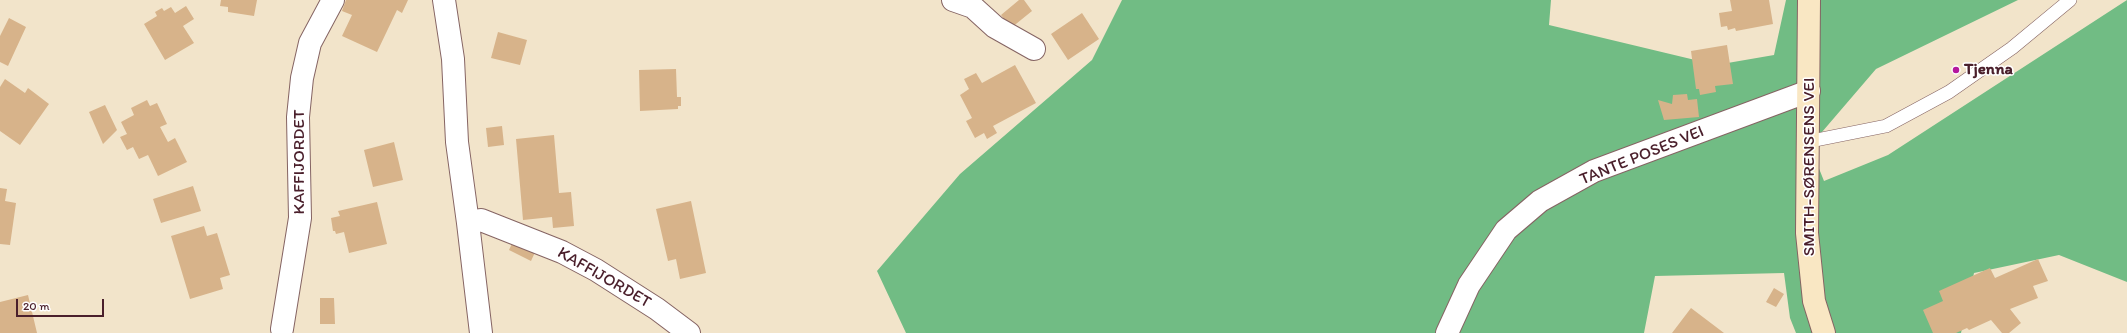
<!DOCTYPE html>
<html>
<head>
<meta charset="utf-8">
<style>
  body { margin:0 }
  #map { position:relative; width:2127px; height:333px; overflow:hidden; background:#f2e4ca; font-family:Itim,sans-serif }
  canvas { display:block }
  .scale { position:absolute; left:16px; top:299px; width:88px; height:18px; box-sizing:border-box; border:2px solid #4a1f2b; border-top:0; padding-left:5px; font-size:12px; line-height:14px; white-space:nowrap; color:#4a1f2b; -webkit-text-stroke:3px #fff; paint-order:stroke }
</style>
</head>
<body>
<div id="map">
<canvas width="2127" height="333"></canvas>
<div class="scale">20 m</div>
</div>
<script>
const c = document.querySelector('canvas').getContext('2d');
c.lineJoin = 'round';
function paint(path, color) { c.fillStyle = color; c.fill(path, 'evenodd'); }
const shape = rows => new Path2D(rows.map(r => 'M' + r).join(''));
function strokePath(path, color, width, dash) { c.strokeStyle = color; c.lineWidth = width; c.lineCap = dash ? 'butt' : 'round'; c.setLineDash(dash || []); c.stroke(path); }
function write(font, color, halo, rows, align = 'center') {
  c.font = font + ' Itim,sans-serif'; c.lineWidth = 3; c.setLineDash([]); c.textBaseline = 'middle'; c.strokeStyle = halo; c.fillStyle = color; for (const [text, x, y, turn = 0] of rows) {
    c.save(); c.translate(x, y); c.rotate((+turn || 0) * Math.PI / 180); c.textAlign = isNaN(turn) ? turn : align; if (halo) c.strokeText(text, 0, 0); c.fillText(text, 0, 0); c.restore();
  }
}
const forest = shape([
  [1122,0,1551,0,1549,25,1716,65,1774,55,1786,0,2018,0,1876,69,1810,146,1824,181,1888,155,2127,0,2127,282,2059,255,1974,273,1961,333,1796,333,1790,318,1784,273,1655,276,1644,333,906,333,877,271,960,174,1092,60]
]);
const building = shape([
  [221,0,257,0,254,16,228,12,228,7,220,6],
  [346,0,408,0,402,13,397,10,377,52,342,36,352,15,342,11],
  [1019,0,1024,0,1032,11,1011,28,1001,15],
  [1730,0,1769,0,1773,24,1736,31,1735,28,1728,30,1727,26,1721,27,1719,13,1732,11],
  [186,6,194,19,183,26,194,43,165,60,144,24,157,16,155,12,162,8,164,11,171,7,175,13],
  [1082,13,1099,39,1068,60,1051,34],
  [9,18,26,27,8,66,0,62,0,36],
  [498,32,527,40,520,65,491,58],
  [1727,45,1733,84,1715,86,1716,92,1700,95,1699,89,1696,89,1691,51],
  [1015,65,1036,103,993,126,997,133,987,139,984,133,975,138,966,121,972,118,960,95,969,89,964,79,976,73,982,83],
  [676,69,677,97,681,97,681,106,678,106,678,109,640,111,639,70],
  [5,79,25,93,28,88,49,104,20,145,0,131,0,87],
  [1687,94,1688,100,1697,99,1699,117,1664,120,1658,100,1672,104,1673,95],
  [147,100,150,106,157,103,167,124,160,127,168,142,175,138,187,162,158,176,148,155,139,159,133,147,127,150,120,137,127,134,121,122,134,115,131,108],
  [105,105,117,130,103,144,89,112],
  [502,126,504,145,488,147,486,128],
  [554,135,559,193,571,192,574,226,553,228,552,217,523,220,516,139],
  [394,142,403,180,373,187,364,150],
  [193,186,201,211,161,223,153,199],
  [0,188,7,189,5,201,16,203,10,245,0,244],
  [691,201,706,273,680,279,676,259,668,261,656,209],
  [377,202,387,244,349,253,344,232,336,234,335,231,333,231,331,218,340,216,338,211],
  [204,226,207,236,217,233,230,275,220,278,223,289,190,299,171,236],
  [515,237,537,248,531,261,509,250],
  [2038,259,2048,281,2033,286,2038,298,2010,309,2021,323,2009,333,2002,333,1991,320,1969,330,1967,328,1956,333,1933,333,1923,310,1943,301,1939,291,1990,268,1995,278],
  [1774,288,1784,294,1776,307,1766,302],
  [28,295,37,333,0,333,0,302],
  [320,298,334,298,335,324,320,324],
  [1691,308,1724,333,1672,333]
]);
const service = shape([
  [1806,142,1886,126,1949,92,2012,48,2070,0]
]);
const minor = shape([
  [444,0,453,59,457,142,468,223,481,333],
  [953,0,973,7,995,27,1034,49],
  [468,223,481,220,562,252,596,270,657,309,689,333],
  [282,329,300,218,298,117,302,78,310,43,333,0],
  [1447,333,1469,285,1506,230,1540,201,1594,171,1809,91]
]);
const secondary = shape([
  [1809,0,1807,233,1814,301,1824,333]
]);
const markers = [
  [1956,70,4,"#b5179e"]
];
const poiNames = [
  ["Tjenna",1964,70]
];
const streetNames = [
  ["TANTE POSES VEI",1642,156,-22],
  ["KAFFIJORDET",300,162,-90],
  ["SMITH-SØRENSENS VEI",1810,167,-90],
  ["KAFFIJORDET",604,278,30]
];
paint(forest, '#71bc84');
paint(building, '#d7b38a');
strokePath(service, '#856463', 14);
strokePath(minor, '#856463', 24);
strokePath(secondary, '#856463', 24);
strokePath(service, '#fff', 13);
strokePath(minor, '#fff', 22);
strokePath(secondary, '#f9e7c3', 22);
for (const [x, y, r, color] of markers) { const dot = new Path2D(); dot.arc(x, y, r, 0, 2 * Math.PI); c.fillStyle = color; c.fill(dot); strokePath(dot, '#fff', 1.5); }
write('bold 17px', '#4a1f2b', '#fff', poiNames, 'left');
write('17px', '#4a1f2b', '#fff', streetNames);
</script>
</body>
</html>
